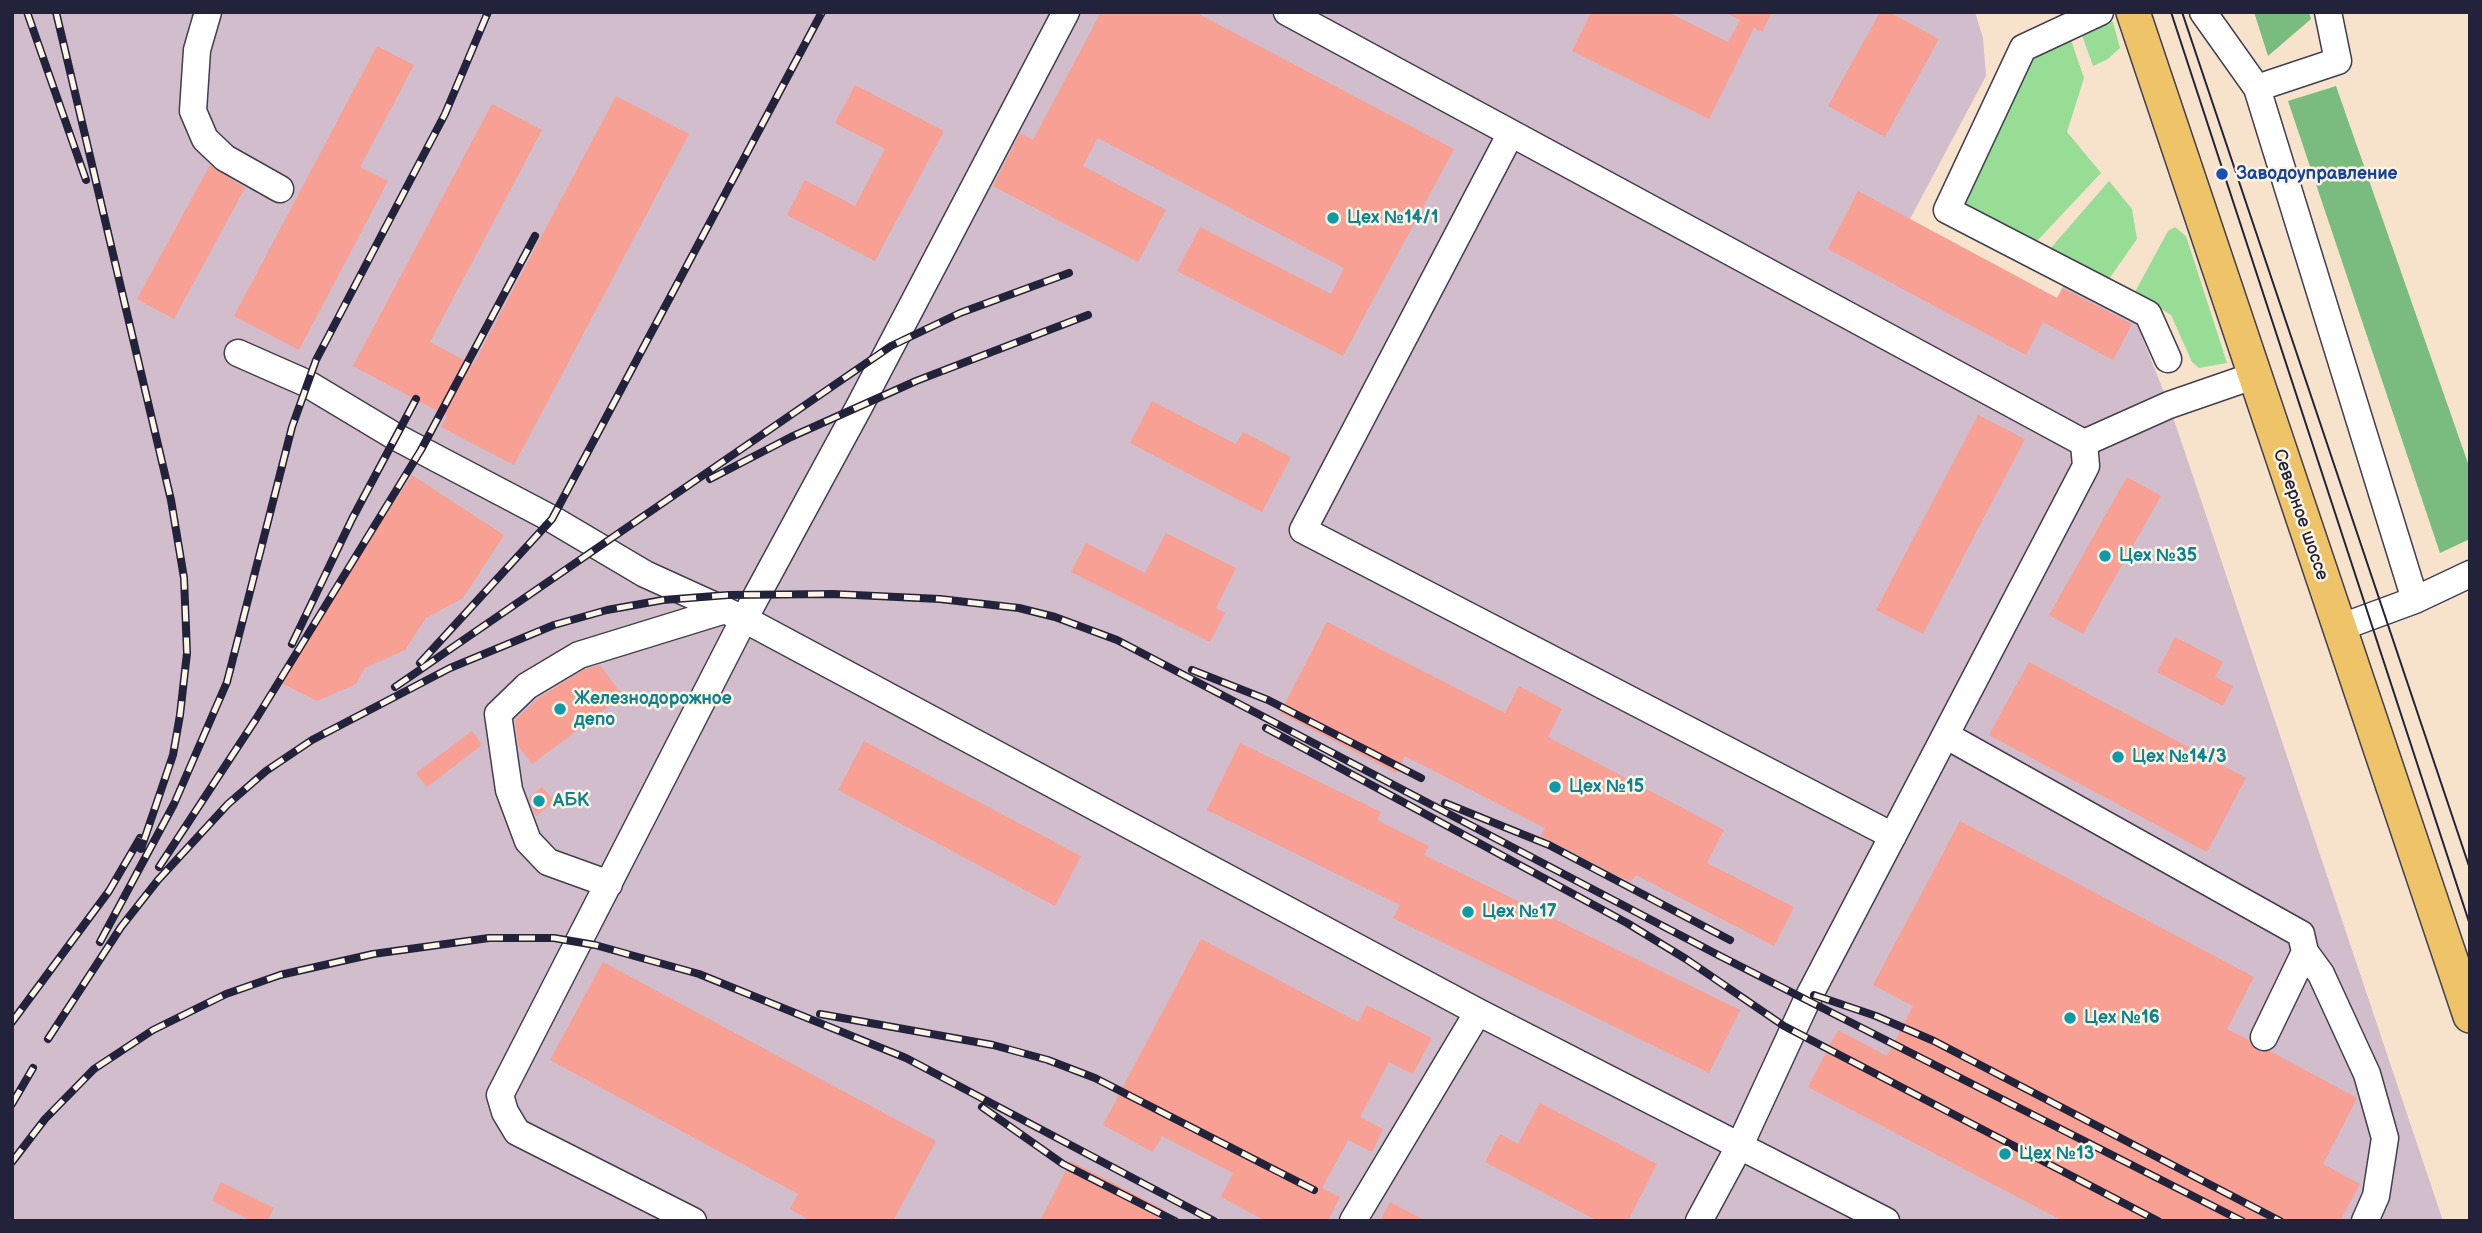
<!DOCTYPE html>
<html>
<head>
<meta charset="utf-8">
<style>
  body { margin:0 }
  #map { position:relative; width:2482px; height:1233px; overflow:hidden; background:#f7e3cb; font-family:"Balsamiq Sans",sans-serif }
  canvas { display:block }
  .frame { position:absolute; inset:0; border:14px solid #22223b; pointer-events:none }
</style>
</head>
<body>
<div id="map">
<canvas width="2482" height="1233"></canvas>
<div class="frame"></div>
</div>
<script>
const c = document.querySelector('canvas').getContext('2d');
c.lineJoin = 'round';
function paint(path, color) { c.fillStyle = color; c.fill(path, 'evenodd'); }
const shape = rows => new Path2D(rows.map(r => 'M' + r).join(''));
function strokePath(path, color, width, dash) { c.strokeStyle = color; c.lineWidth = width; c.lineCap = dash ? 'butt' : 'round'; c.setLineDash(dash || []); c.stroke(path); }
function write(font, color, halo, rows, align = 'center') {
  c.font = font + ' "Balsamiq Sans",sans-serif'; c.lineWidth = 5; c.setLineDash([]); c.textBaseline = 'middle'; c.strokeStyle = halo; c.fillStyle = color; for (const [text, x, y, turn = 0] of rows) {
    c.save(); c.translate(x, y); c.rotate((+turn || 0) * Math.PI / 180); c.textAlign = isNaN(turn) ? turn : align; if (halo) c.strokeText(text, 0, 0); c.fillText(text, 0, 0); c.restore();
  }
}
const industrial = shape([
  [12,12,1975,12,1983,38,1986,76,1910,219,2057,298,2065,282,2135,319,2169,405,2443,1221,12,1221]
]);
const green = shape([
  [2107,18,2113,22,2120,48,2108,59,2093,66,2080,30],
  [2070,37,2084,78,2067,132,2101,173,2037,241,1970,210,1965,203,1966,196,2030,59],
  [2109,181,2132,209,2137,239,2109,279,2050,249],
  [2175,227,2186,236,2227,363,2199,368,2192,362,2171,315,2135,292,2168,231]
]);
const forest = shape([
  [2254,12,2309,12,2311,19,2268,56],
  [2336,86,2470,469,2470,539,2440,553,2288,101]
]);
const building = shape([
  [1101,12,1195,12,1454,149,1343,356,1177,271,1200,227,1331,294,1344,268,1098,138,1083,166,1166,210,1138,262,993,186,1020,133,1033,140],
  [1591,12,1668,12,1728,42,1740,20,1724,12,1772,12,1762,32,1754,28,1709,119,1572,51],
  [1880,12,1889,12,1939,39,1885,137,1828,106],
  [377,46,414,65,360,167,388,181,299,350,234,316],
  [855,85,944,131,875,261,787,215,805,180,855,206,885,149,835,123],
  [616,96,689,134,514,465,441,427,447,416,353,366,492,104,542,130,430,342,473,365],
  [210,165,245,188,174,319,137,299],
  [1858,191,2057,298,2063,288,2132,324,2113,360,2043,322,2026,355,1828,249],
  [1152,401,1236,444,1243,432,1291,457,1262,512,1130,443],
  [1978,415,2025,439,1923,634,1876,610],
  [412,475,504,535,463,598,426,618,405,650,365,668,356,684,317,701,277,681],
  [2127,477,2161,496,2083,634,2049,615],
  [1166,533,1236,568,1216,608,1225,613,1210,642,1071,572,1086,543,1145,573],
  [1327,622,1505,713,1519,686,1562,709,1548,737,1724,830,1707,863,1794,907,1774,946,1636,875,1630,882,1541,836,1545,828,1405,756,1396,773,1280,713],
  [2175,637,2223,662,2215,677,2233,686,2223,706,2157,672],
  [2029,662,2246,778,2207,852,1989,735],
  [600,665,623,696,532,764,518,745,515,720,537,699,585,669],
  [472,731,482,745,427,787,416,773],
  [864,741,1081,856,1055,906,838,790],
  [1240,743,1381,812,1377,820,1429,846,1424,855,1740,1010,1709,1073,1393,918,1400,905,1207,810],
  [542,787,554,801,536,816,529,798],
  [1960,821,2254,977,2227,1029,2249,1040,2257,1051,2270,1051,2357,1098,2323,1164,2360,1184,2340,1221,2063,1221,1808,1087,1838,1030,1887,1056,1913,1006,1873,985],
  [1201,939,1358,1022,1367,1005,1432,1038,1413,1074,1389,1062,1360,1117,1383,1129,1372,1152,1348,1140,1322,1188,1340,1197,1328,1221,1266,1221,1221,1197,1233,1173,1162,1136,1153,1152,1103,1125],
  [603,962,936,1141,893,1221,811,1221,790,1209,798,1194,550,1060],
  [1540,1103,1657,1164,1628,1221,1598,1221,1485,1162,1500,1134,1518,1144],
  [1071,1161,1163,1209,1156,1221,1040,1221],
  [221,1182,274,1208,267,1221,252,1221,212,1201],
  [1390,1202,1426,1221,1380,1221]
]);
const minor = shape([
  [208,12,197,50,193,111,205,139,225,158,280,189],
  [1287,12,2084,443],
  [2100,12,2023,48,1947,210,2148,314,2168,359],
  [2203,12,2257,88,2415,600],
  [2257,88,2338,61,2328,12],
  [1511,133,1303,530,1893,836],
  [238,353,306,383,396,437,552,519,645,574,744,619,1478,1012,1886,1221],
  [2339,628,2415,600,2470,574],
  [1947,736,2301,934,2305,952,2264,1037],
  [609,884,548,862,528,841,509,790,498,714,527,686,579,655,725,610],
  [2305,952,2321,974,2367,1074,2385,1138,2376,1196,2365,1221],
  [693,1221,517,1132,505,1112,500,1095,744,619,859,407,1066,12],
  [1353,1221,1478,1012],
  [1699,1221,1740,1145,1807,1000,2086,466,2084,443,2169,405,2253,376]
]);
const major = shape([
  [2133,12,2470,1016]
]);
const tram = shape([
  [2171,12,2470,925],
  [2182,12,2470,869]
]);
const rail = shape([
  [27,12,86,180],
  [56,12,171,500,184,578,187,653,180,715,173,755,141,849],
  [710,479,791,437,916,381,1088,315],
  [292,644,352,519,416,399],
  [420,663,552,519,822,12],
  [1192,670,1268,700,1421,778],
  [395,687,891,346,960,313,1069,273],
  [1266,728,1627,923,1686,959,1784,1026,2158,1221],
  [1445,803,1549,845,1730,940],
  [159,867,256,719,421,450,535,236],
  [100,942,174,804,227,682,292,427,316,360,445,114,488,12],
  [1814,995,1876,1016,1934,1041,2280,1221],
  [820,1014,993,1045,1048,1060,1095,1078,1314,1190],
  [12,1022,109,891,140,838],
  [48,1039,121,927,158,880,228,804,266,771,312,740,450,668,554,625,607,610,663,600,728,595,833,594,940,599,1019,608,1055,617,1117,640,1720,956,2242,1221],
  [12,1104,33,1068],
  [982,1107,1063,1164,1175,1221],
  [12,1162,45,1119,94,1069,153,1030,226,994,280,975,373,954,489,938,554,938,595,945,699,974,906,1058,1214,1221]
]);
const markers = [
  [2222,174,7,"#1a4fb4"],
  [1333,218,7,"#0f9aa8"],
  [2105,556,7,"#0f9aa8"],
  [560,709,7,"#0f9aa8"],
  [2118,757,7,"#0f9aa8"],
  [1555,787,7,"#0f9aa8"],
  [539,801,7,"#0f9aa8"],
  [1468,912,7,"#0f9aa8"],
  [2070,1018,7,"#0f9aa8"],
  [2005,1154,7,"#0f9aa8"]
];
const transitNames = [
  ["Заводоуправление",2236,174]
];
const cultureNames = [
  ["Цех №14/1",1347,218],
  ["Цех №35",2119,556],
  ["Железнодорожное",574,699],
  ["депо",574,720],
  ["Цех №14/3",2132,757],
  ["Цех №15",1569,787],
  ["АБК",553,801],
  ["Цех №17",1482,912],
  ["Цех №16",2084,1018],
  ["Цех №13",2019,1154]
];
const streetNames = [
  ["Северное шоссе",2300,515,71]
];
paint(industrial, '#d1bdcb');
paint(green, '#98dd96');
paint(forest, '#7abc7f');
paint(building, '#f8a093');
strokePath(minor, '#423f51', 29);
strokePath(major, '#423f51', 36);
strokePath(minor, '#fff', 26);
strokePath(major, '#efc469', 33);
strokePath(tram, '#22223b', 2);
strokePath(rail, '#22223b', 8);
strokePath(rail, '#fcf5e5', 5, [16]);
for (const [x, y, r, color] of markers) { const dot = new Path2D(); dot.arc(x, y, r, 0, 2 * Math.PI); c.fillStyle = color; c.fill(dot); strokePath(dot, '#fcf5e5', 2.5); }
write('bold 18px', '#164399', '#fcf5e5', transitNames, 'left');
write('bold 18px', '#0d838f', '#fcf5e5', cultureNames, 'left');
write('18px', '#22223b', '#fcf5e5', streetNames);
</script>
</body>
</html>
